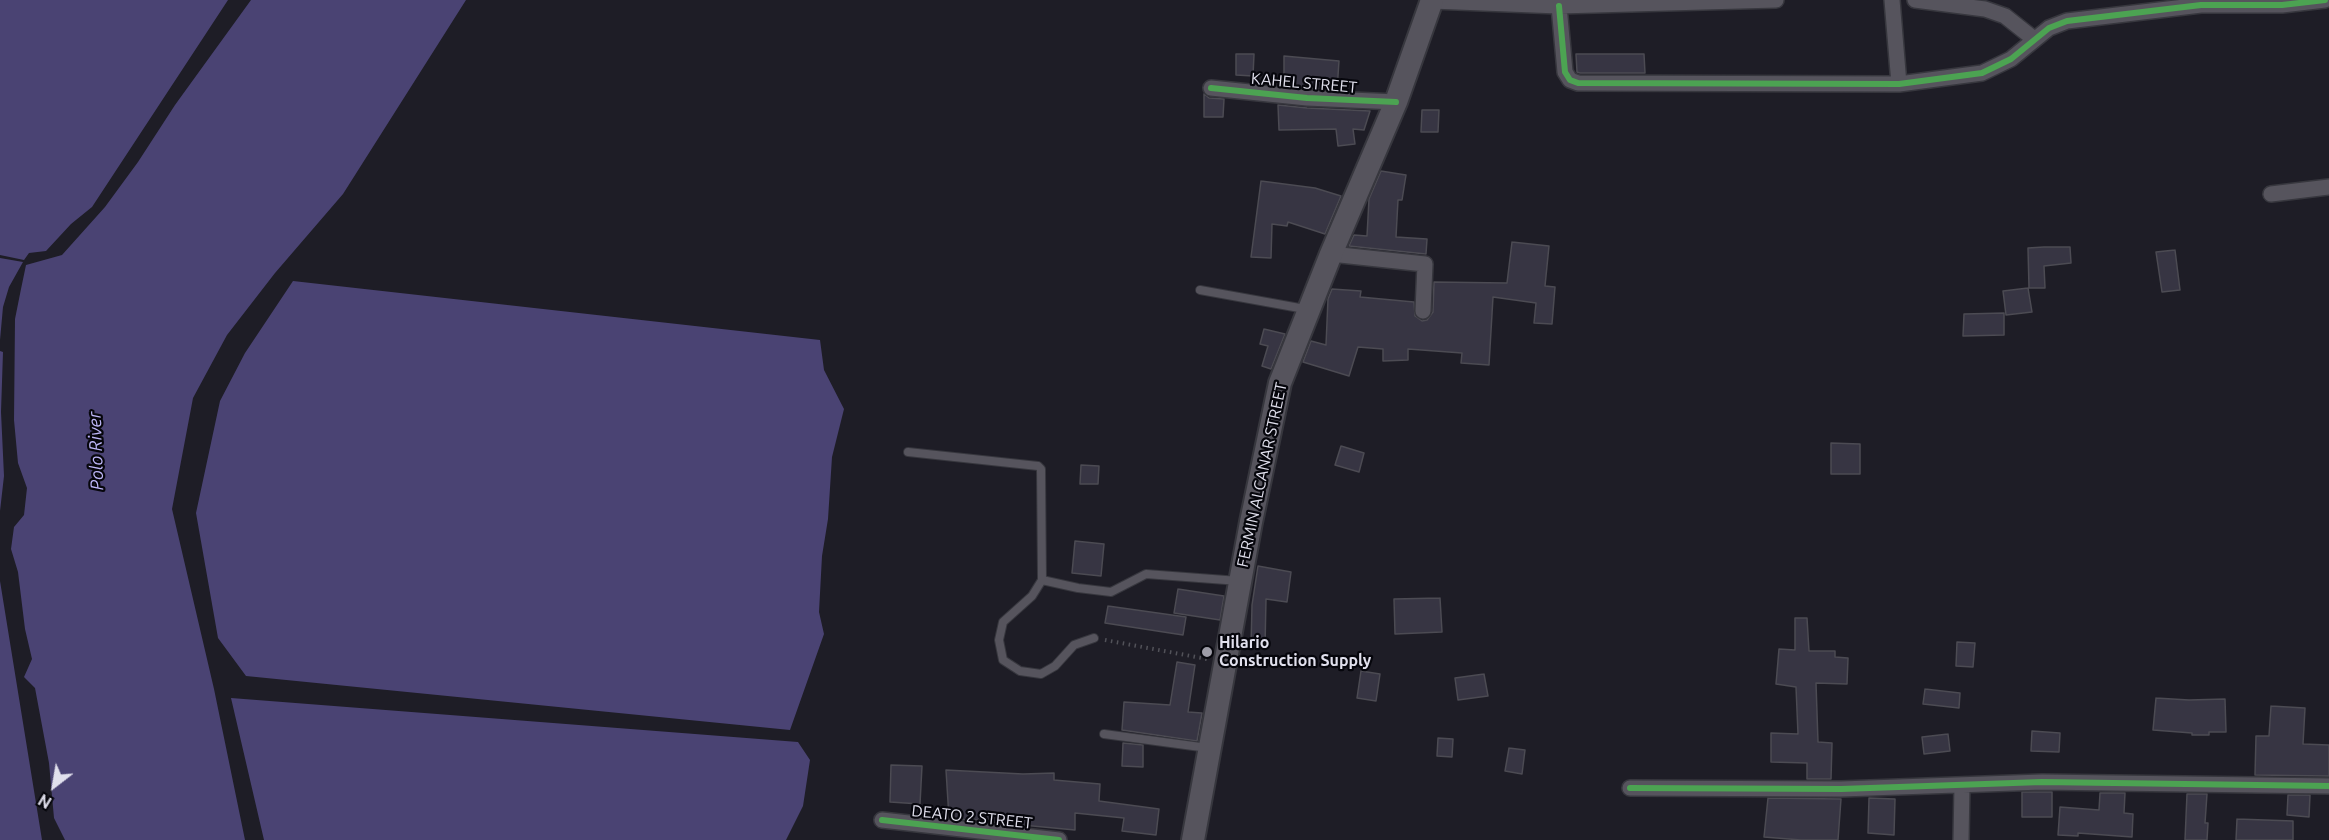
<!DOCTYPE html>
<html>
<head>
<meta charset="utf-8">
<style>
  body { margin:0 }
  #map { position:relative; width:2329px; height:840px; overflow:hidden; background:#1e1d26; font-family:Ubuntu,sans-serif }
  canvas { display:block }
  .north { position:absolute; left:24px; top:756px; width:60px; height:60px; -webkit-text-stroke:4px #06060c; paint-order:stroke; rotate:211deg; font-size:16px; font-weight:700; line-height:24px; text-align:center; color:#e1e0ed }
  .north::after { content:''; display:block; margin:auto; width:21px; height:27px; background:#e1e0ed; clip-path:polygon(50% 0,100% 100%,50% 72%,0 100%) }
</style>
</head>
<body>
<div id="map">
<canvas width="2329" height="840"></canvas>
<div class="north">N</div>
</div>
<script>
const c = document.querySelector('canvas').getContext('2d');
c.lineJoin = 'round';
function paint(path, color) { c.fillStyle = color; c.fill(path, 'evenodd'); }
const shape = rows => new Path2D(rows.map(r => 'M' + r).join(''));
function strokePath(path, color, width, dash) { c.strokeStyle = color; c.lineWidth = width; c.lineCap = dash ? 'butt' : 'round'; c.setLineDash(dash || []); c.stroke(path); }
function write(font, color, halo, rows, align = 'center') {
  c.font = font + ' Ubuntu,sans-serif'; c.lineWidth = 4.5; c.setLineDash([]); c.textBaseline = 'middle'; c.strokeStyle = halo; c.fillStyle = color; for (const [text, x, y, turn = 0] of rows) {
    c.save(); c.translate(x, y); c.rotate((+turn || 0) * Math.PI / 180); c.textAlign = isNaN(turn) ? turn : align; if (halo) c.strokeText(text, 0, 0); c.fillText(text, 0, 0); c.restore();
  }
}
const water = shape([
  [0,0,228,0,92,207,71,224,46,251,29,253,24,260,0,255],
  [251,0,466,0,343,194,275,273,227,335,193,398,172,509,214,689,245,840,65,840,54,818,49,763,35,688,24,677,32,659,25,629,18,572,11,549,14,527,24,515,27,488,18,463,14,420,15,319,21,289,26,265,62,255,105,207,138,162,175,105],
  [0,258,23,262,9,287,3,307,0,340],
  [293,281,820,340,824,370,844,409,832,457,828,519,822,556,819,612,824,634,790,730,246,676,218,638,196,513,220,401,245,353],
  [0,351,3,352,1,412,4,476,0,511],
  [0,581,42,840,0,840],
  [231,698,798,742,810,760,803,806,786,840,264,840]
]);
const building = shape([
  [1236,54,1254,54,1253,76,1236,75,1236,54],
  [1576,54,1644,54,1645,73,1580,73,1577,72,1576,54],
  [1284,56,1339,61,1337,90,1284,86,1284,56],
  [1204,94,1209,98,1224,99,1223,117,1204,117,1204,94],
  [1278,105,1307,108,1370,111,1364,130,1353,129,1355,144,1338,146,1336,129,1279,130,1278,105],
  [1422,110,1439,110,1438,132,1421,132,1422,110],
  [1381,171,1406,175,1402,200,1398,200,1396,237,1427,239,1426,254,1349,246,1354,235,1367,236,1369,199,1381,171],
  [1261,181,1315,188,1341,196,1325,234,1288,222,1287,226,1272,224,1271,258,1251,257,1261,181],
  [1512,242,1549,246,1545,286,1555,287,1552,324,1534,323,1536,303,1493,297,1489,365,1461,363,1462,353,1408,349,1408,360,1383,361,1383,349,1358,347,1349,376,1303,362,1311,341,1326,345,1328,299,1332,289,1361,291,1360,297,1414,302,1415,316,1422,321,1427,320,1433,312,1434,282,1507,283,1512,242],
  [2044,247,2070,247,2071,263,2044,266,2045,288,2029,288,2028,248,2044,247],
  [2175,250,2180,290,2162,292,2156,252,2175,250],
  [2028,288,2032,312,2006,315,2003,291,2028,288],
  [2004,313,2004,335,1963,336,1964,314,2004,313],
  [1264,329,1285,334,1271,369,1262,366,1268,346,1260,344,1264,329],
  [1831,443,1860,444,1860,474,1831,474,1831,443],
  [1341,446,1364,453,1359,472,1335,465,1341,446],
  [1081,465,1099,466,1098,484,1080,484,1081,465],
  [1075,541,1104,544,1101,576,1072,573,1075,541],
  [1258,566,1291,572,1287,602,1266,599,1265,647,1251,647,1252,605,1258,566],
  [1178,589,1224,596,1220,620,1174,613,1178,589],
  [1440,598,1442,632,1395,634,1394,599,1440,598],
  [1108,606,1186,617,1183,635,1105,623,1108,606],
  [1795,618,1807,618,1809,651,1835,651,1835,657,1848,658,1847,684,1816,683,1818,742,1832,743,1831,779,1807,779,1807,763,1771,762,1771,733,1798,734,1796,687,1776,684,1779,649,1795,650,1795,618],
  [1957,642,1975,643,1973,667,1956,666,1957,642],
  [1177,662,1195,665,1188,712,1202,713,1197,741,1122,730,1124,702,1170,705,1177,662],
  [1361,671,1380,674,1376,701,1357,698,1361,671],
  [1484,674,1488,696,1458,700,1455,678,1484,674],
  [1925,689,1960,693,1959,708,1923,704,1925,689],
  [2156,698,2189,700,2225,699,2226,732,2209,732,2209,735,2192,735,2192,733,2153,730,2156,698],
  [2271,706,2305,708,2303,744,2329,745,2329,776,2255,775,2256,736,2269,736,2271,706],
  [2032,731,2060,733,2059,752,2031,751,2032,731],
  [1948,734,1950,751,1924,754,1922,737,1948,734],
  [1438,738,1453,739,1452,757,1437,756,1438,738],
  [1123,743,1143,745,1143,767,1122,766,1123,743],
  [1509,748,1525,750,1522,774,1505,771,1509,748],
  [891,765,922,766,920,804,890,802,891,765],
  [946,770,1023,774,1054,773,1054,780,1100,784,1099,801,1159,809,1156,835,1122,831,1124,818,1075,813,1075,830,990,822,990,819,967,820,949,818,946,770],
  [2022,792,2052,792,2052,817,2022,817,2022,792],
  [2100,793,2125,793,2124,813,2133,814,2132,837,2078,833,2078,836,2058,835,2060,807,2099,810,2100,793],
  [2187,794,2207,794,2205,823,2208,823,2207,840,2185,840,2187,794],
  [2288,795,2310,795,2309,817,2287,815,2288,795],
  [1768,798,1841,799,1838,840,1801,840,1764,837,1768,798],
  [1869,798,1895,799,1894,835,1868,833,1869,798],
  [2237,819,2293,821,2293,840,2236,840,2237,819]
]);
const path = shape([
  [1105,640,1207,659]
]);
const lane = shape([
  [1200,290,1305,309],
  [908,452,1038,466,1041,469,1042,580,1032,596,1003,622,999,640,1003,660,1020,671,1041,674,1055,666,1074,645,1094,638],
  [1042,580,1078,588,1111,592,1146,574,1239,581],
  [1104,734,1208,748]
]);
const street = shape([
  [1892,0,1899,84],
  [1915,0,1985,9,2005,16,2034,39],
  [1432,1,1559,6,1776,0],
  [1559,6,1565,72,1570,80,1578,83,1899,84,1982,73,2011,59,2049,28,2067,21,2201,5,2282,5,2325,0],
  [1211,88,1307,98,1396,102],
  [2271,194,2329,187],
  [1331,254,1425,264,1423,311],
  [1630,788,1841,789,2042,782,2329,786],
  [882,820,1059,840],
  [1961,840,1962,785]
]);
const secondary = shape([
  [1193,840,1251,522,1280,383,1331,254,1396,102,1432,0]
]);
const cycleway = shape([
  [1559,6,1565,72,1570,80,1578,83,1899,84,1982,73,2011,59,2049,28,2067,21,2201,5,2282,5,2325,0],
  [1211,88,1307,98,1396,102],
  [1630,788,1841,789,2042,782,2329,786],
  [882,820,1059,840]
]);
const markers = [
  [1207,652,6,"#9d9ca7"]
];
const streetNames = [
  ["KAHEL STREET",1304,83,5],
  ["FERMIN ALCANAR STREET",1262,475,-78],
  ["DEATO 2 STREET",972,817,6]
];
const poiNames = [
  ["Hilario",1219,643],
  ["Construction Supply",1219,661]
];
const waterNames = [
  ["Polo River",96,451,-92]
];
paint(water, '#4a4373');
paint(building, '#373543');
strokePath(building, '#4c4b53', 1.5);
strokePath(lane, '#37373e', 10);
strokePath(street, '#37373e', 18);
strokePath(secondary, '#37373e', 26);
strokePath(path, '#525259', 4, [1.5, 4.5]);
strokePath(lane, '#56545d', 8);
strokePath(street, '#56545d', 15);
strokePath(secondary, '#56545d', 22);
strokePath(cycleway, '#4ca352', 6);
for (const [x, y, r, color] of markers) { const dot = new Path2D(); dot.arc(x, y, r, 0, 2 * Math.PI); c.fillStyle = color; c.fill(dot); strokePath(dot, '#06060c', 2); }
write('16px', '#e1e0ed', '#06060c', streetNames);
write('bold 16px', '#e1e0ed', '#06060c', poiNames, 'left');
write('italic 18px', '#bdb6f7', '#06060c', waterNames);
</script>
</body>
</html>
